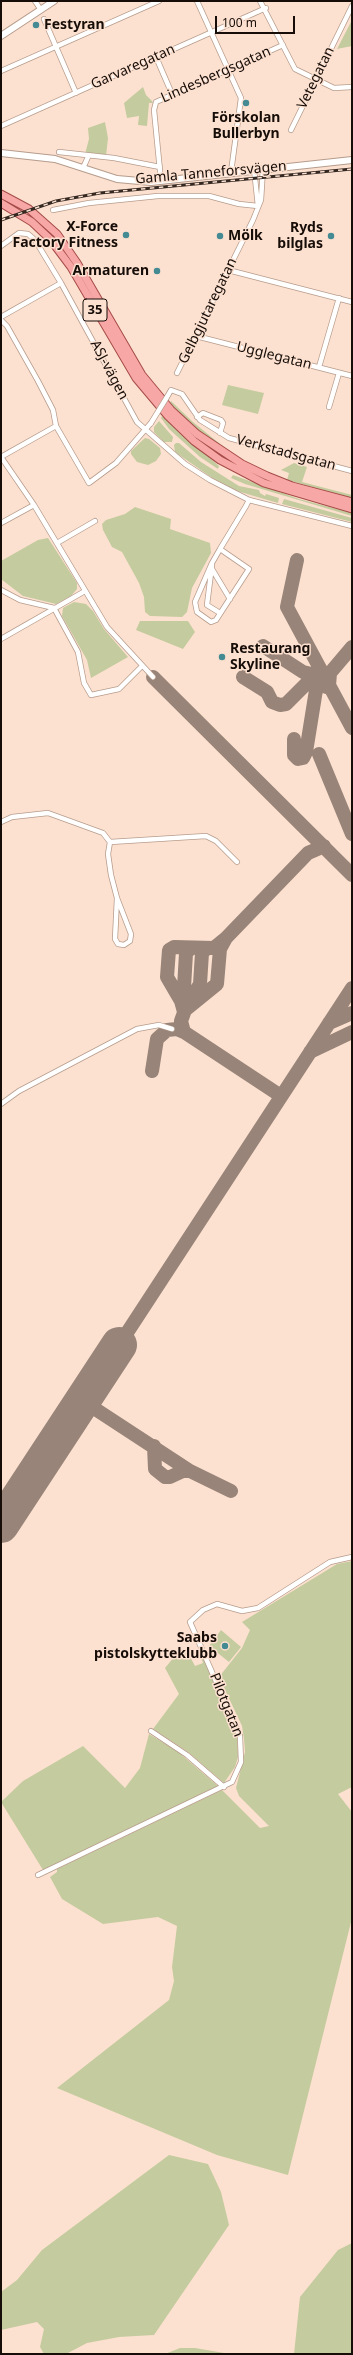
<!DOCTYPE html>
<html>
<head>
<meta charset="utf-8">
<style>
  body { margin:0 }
  #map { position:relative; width:353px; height:2355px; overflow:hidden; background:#fde1d0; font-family:"Noto Sans",sans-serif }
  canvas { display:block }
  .frame { position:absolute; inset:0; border:2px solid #170d08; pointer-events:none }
  .scale { position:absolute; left:215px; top:16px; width:80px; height:18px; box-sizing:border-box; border:2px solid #170d08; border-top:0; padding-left:5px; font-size:12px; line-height:14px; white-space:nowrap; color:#170d08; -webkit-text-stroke:3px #fde1d0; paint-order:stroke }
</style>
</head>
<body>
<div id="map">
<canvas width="353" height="2355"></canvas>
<div class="frame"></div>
<div class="scale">100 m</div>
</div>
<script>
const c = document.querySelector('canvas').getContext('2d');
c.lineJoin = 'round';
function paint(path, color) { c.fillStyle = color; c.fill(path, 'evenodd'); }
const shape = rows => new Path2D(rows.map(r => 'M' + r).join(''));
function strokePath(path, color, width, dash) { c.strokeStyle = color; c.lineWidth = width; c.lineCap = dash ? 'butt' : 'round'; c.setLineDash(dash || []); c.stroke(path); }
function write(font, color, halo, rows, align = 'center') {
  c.font = font + ' "Noto Sans",sans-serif'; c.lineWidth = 3; c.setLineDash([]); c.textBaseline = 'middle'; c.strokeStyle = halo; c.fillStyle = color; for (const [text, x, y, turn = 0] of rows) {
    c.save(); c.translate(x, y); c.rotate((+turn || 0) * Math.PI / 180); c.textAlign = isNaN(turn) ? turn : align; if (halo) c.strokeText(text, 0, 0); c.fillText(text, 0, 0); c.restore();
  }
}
const green = shape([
  [352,20,352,46,337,49],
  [143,87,146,95,152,101,153,103,149,103,147,126,138,125,139,116,127,118,124,103],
  [105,122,108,138,106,156,85,154,89,139,88,128],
  [228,385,264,393,258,414,222,405],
  [171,401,193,422,230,452,198,430,170,403],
  [162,416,219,466,218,469,200,457,169,429,161,418],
  [159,421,173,437,172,442,164,442,154,432,154,427],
  [145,438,149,439,160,448,161,454,156,461,148,465,137,462,131,454,131,451],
  [176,443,179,443,201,462,239,486,259,490,260,493,265,496,266,494,279,498,278,503,237,491,211,477,175,452,174,445],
  [294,463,307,467,302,482,352,495,352,498,287,480,289,473,281,470],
  [233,475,299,499,352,513,352,516,245,484,231,478],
  [284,499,352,518,352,522,282,504],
  [135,507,171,519,170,529,210,543,211,553,192,588,187,612,182,617,150,616,145,612,144,597,139,583,122,552,112,547,103,530,102,524,106,520,125,514],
  [48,538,77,583,77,589,71,596,56,604,23,596,1,579,1,561,38,540],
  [74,602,86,604,93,611,104,629,128,657,91,678,87,660,62,616,63,608],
  [140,621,188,621,195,632,183,649,136,630],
  [352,1561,352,1787,338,1794,352,1812,352,1918,288,2175,217,2155,57,2088,169,2000,174,1981,172,1967,177,1926,158,1917,103,1924,62,1899,50,1877,57,1872,57,1869,222,1790,260,1828,269,1826,239,1796,236,1788,245,1752,244,1739,242,1726,219,1677,242,1648,250,1630,242,1622,337,1564],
  [221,1630,241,1647,229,1662,209,1646],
  [186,1649,195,1666,203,1663,201,1657,203,1657,237,1735,238,1757,235,1767,224,1783,188,1752,153,1729,179,1694,165,1668,179,1651],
  [149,1734,177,1751,218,1786,43,1870,1,1802,23,1781,83,1746,125,1788,140,1768],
  [169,2155,208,2164,221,2192,229,2225,154,2335,119,2337,87,2343,66,2354,44,2354,40,2347,44,2329,37,2322,1,2330,1,2292,17,2280,42,2250],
  [352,2243,352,2354,294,2354,300,2297,338,2250],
  [180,2348,195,2348,230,2354,165,2354]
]);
const taxiway = shape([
  [297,560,287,607,352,728],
  [263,646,303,672,320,676],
  [153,677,352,875],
  [243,677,267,692,272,702,280,705,286,704,312,678,318,676],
  [329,686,330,673,352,647],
  [294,739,294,755,298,759,303,758,306,752,316,690,321,685,330,688],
  [319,754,352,834],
  [188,1004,200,984,202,953,207,948],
  [183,1005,186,953,191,948],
  [184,1012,181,1001,167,977,169,950,174,947,214,948,225,939],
  [329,1023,352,1013],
  [184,1032,181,1021,185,1010,217,984,220,949,226,938,308,853,324,846],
  [310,1052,352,1032],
  [152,1071,157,1039,167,1030,177,1029,184,1032,281,1096],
  [119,1345,352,988],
  [83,1401,190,1471,231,1491],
  [154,1446,155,1469,165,1477,170,1477,183,1471,190,1471]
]);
const runway = shape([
  [1,1525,119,1345]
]);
const street = shape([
  [35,1,41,10],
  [197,1,241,98,231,172],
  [260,1,295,69,334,88,352,87],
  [44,19,76,93],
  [156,57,172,94],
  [1,71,159,1],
  [1,126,266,8],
  [291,130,352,6],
  [59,152,114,158,160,167],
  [83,168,88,157],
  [254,169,258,206],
  [161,181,154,110,156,102,283,45],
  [53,210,89,203,158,196,209,196,239,204,258,206],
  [1,246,19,233,28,234,35,240,61,283,137,422,185,464,210,480,249,500,352,526],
  [228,270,352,302],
  [1,317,61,283],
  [1,320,7,326,38,381,53,410,56,426,89,483,116,463,151,423],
  [196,336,352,376],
  [319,367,339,298],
  [177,373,253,220,261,200,263,168],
  [167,397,171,390,182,394,200,420,229,438,352,471],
  [329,407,339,373],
  [197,417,203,413,221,420,223,423,220,433],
  [1,457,34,505,107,627,153,677],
  [1,457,56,426],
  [1,523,34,505],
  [57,543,95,521],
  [220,549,249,569,216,620,211,622,197,612,195,602,212,563,220,549,246,506,249,500],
  [212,565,207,605,220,613],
  [212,569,230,599],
  [1,590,20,600,54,608,78,652,84,683,91,695,119,689,142,666],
  [1,639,85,591],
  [1,822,12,817,48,813,103,833,110,842,108,854,111,875,117,898,131,934,130,941,124,945,118,944,115,939,117,898],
  [110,842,206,836,216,841,237,862],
  [1,1104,19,1091,137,1029,159,1025,172,1029],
  [151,1731,187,1755,224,1787],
  [38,1875,232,1782,241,1762,240,1736,190,1622,203,1610,217,1604,242,1611,258,1608,330,1562,352,1557]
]);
const secondary = shape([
  [1,36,54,1],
  [1,153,55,159,117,179,151,182,352,160]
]);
const primary = shape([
  [1,194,29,209,57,234,77,263,142,375,171,410,197,434,242,464,267,476,292,486,352,502],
  [1,203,32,222,50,239,71,267,136,378,168,416,194,441,220,460,264,483,352,509]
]);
const rail = shape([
  [1,220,56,201,100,193,352,169]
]);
const streetBridge = shape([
  [151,423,167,397]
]);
const markers = [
  [36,25,4,"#438a92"],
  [246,103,4,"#438a92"],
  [126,235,4,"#438a92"],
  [220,236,4,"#438a92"],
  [331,236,4,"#438a92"],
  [157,271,4,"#438a92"],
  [222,657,4,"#438a92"],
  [225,1646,4,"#438a92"]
];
const shields = [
  [95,310,24]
];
const shieldNames = [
  ["35",95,310]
];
const poiNames = [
  ["Festyran",44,25,"left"],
  ["Förskolan",246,118,"center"],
  ["Bullerbyn",246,134,"center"],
  ["X-Force",118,227],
  ["Factory Fitness",118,243],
  ["Ryds",323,228],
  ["bilglas",323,244],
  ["Mölk",228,236,"left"],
  ["Armaturen",149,271],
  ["Restaurang",230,649,"left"],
  ["Skyline",230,665,"left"],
  ["Saabs",217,1638],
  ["pistolskytteklubb",217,1654]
];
const streetNames = [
  ["Garvaregatan",133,67,-24],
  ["Lindesbergsgatan",216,75,-24],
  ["Vetegatan",316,78,-64],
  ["Gamla Tanneforsvägen",211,173,-5],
  ["Gelbgjutaregatan",208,311,-64],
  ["Ugglegatan",274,356,14],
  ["ASJ-vägen",109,370,62],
  ["Verkstadsgatan",286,453,15],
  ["Pilotgatan",226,1705,68]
];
paint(green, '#c4cb9e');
strokePath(taxiway, '#988478', 14);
strokePath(runway, '#988478', 36);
strokePath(street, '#b69c8c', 6);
strokePath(secondary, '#b69c8c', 8);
strokePath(primary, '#a54b48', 9);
strokePath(street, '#fff', 4.5);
strokePath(secondary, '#fff', 6);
strokePath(primary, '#f7a7a6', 7);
strokePath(rail, '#342821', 3);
strokePath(rail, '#fde1d0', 1.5, [4.5]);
strokePath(streetBridge, '#b69c8c', 6, []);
strokePath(streetBridge, '#fff', 4.5);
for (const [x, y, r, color] of markers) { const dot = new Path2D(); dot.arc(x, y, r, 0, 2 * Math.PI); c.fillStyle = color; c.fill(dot); strokePath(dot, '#fde1d0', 1.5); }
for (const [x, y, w] of shields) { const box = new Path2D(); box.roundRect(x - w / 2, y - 11, w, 22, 3); c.fillStyle = '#fde1d0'; c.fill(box); strokePath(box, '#170d08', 1); }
write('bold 13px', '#170d08', null, shieldNames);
write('bold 14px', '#170d08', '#fde1d0', poiNames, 'right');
write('14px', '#170d08', '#fde1d0', streetNames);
</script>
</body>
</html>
